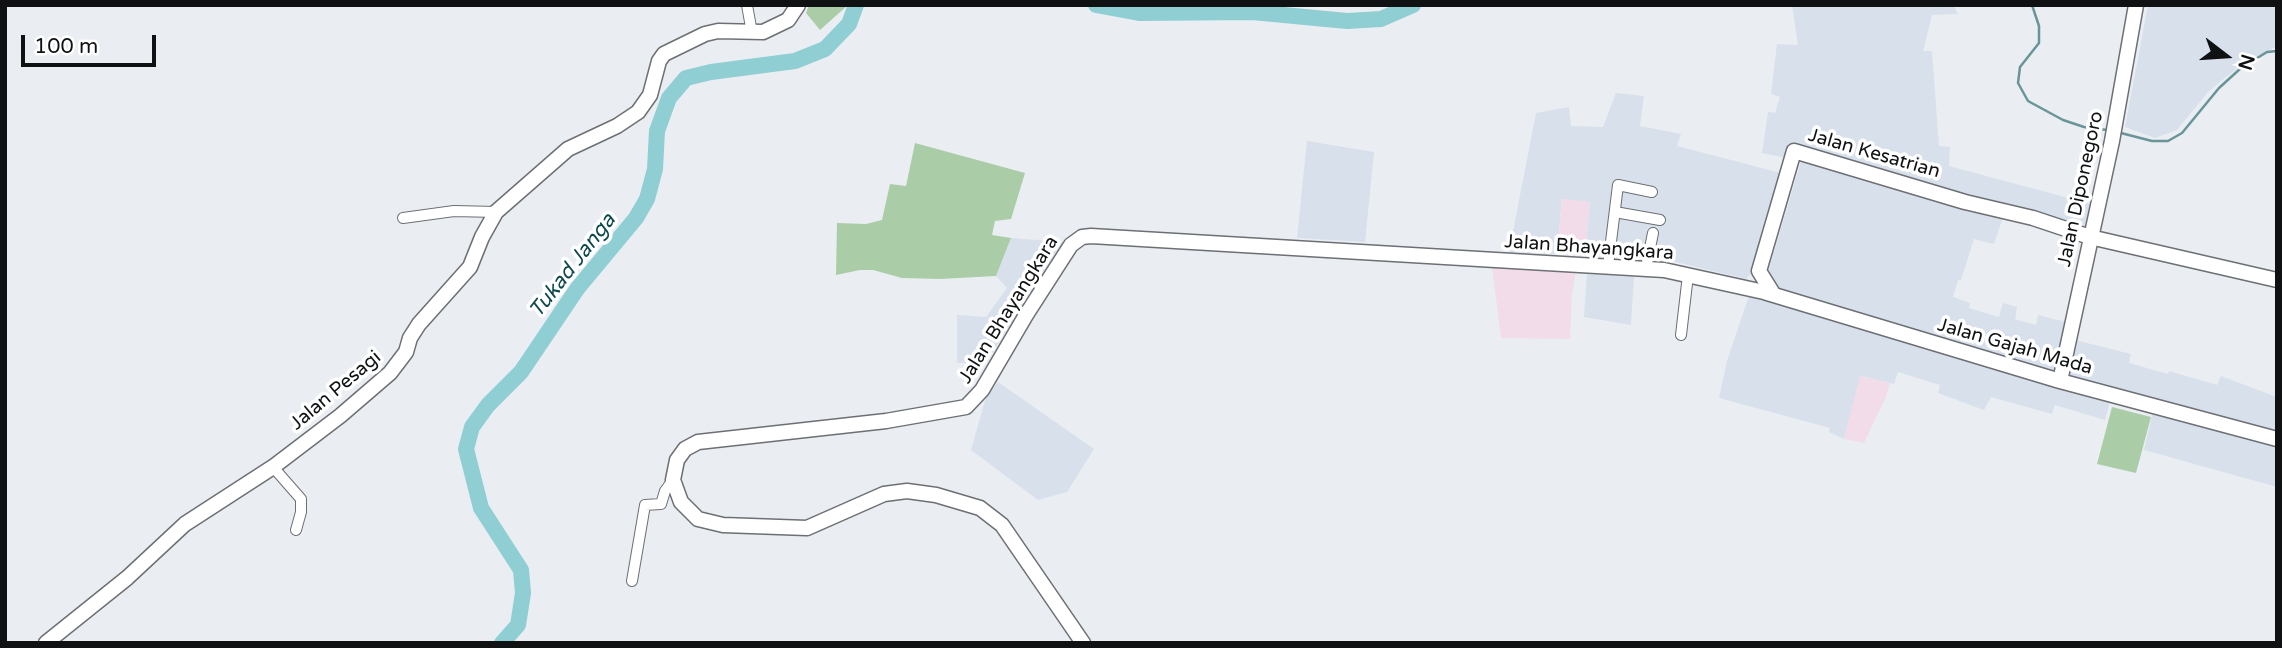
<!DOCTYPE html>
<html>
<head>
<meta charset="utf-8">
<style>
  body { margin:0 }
  #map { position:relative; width:2282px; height:648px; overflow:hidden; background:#eaeef3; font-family:"Varela Round",sans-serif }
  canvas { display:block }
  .frame { position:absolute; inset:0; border:7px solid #0f1112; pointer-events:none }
  .north { position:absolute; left:2191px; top:21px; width:70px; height:70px; -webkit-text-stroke:5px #fff; paint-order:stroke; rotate:107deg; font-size:19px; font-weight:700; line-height:28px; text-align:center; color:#0f1112 }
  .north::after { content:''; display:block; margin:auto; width:24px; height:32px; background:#0f1112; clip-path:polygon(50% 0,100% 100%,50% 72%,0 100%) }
  .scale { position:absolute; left:21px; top:35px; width:135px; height:32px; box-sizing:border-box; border:4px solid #0f1112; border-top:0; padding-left:9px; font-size:21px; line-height:24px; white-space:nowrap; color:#0f1112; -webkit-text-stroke:5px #fff; paint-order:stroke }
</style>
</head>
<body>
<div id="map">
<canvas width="2282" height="648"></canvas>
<div class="frame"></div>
<div class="north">N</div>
<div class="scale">100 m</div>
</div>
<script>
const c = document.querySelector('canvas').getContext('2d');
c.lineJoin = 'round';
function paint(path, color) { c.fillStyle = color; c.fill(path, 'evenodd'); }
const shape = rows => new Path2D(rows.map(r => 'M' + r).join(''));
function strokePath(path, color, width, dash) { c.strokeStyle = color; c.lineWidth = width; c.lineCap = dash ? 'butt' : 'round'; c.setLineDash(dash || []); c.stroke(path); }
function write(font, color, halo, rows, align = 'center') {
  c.font = font + ' "Varela Round",sans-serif'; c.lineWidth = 7; c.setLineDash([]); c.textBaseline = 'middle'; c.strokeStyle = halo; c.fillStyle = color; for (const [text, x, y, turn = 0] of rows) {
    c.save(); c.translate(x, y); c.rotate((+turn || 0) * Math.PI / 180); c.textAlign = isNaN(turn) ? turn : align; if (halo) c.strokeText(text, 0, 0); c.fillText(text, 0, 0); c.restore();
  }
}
const built = shape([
  [1792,5,1953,5,1958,14,1932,15,1923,51,1932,51,1939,146,1950,147,1949,166,2102,207,2093,243,2003,217,1994,244,1974,239,1961,280,1958,280,1953,297,1970,303,1969,308,1999,317,2003,303,2017,307,2015,319,2036,325,2038,315,2074,324,2071,339,2131,354,2129,363,2168,374,2169,371,2217,385,2221,376,2277,397,2277,487,2144,450,2153,411,2110,401,2105,420,2055,405,2052,414,1991,397,1984,410,1938,393,1940,385,1898,372,1894,384,1861,376,1844,439,1829,432,1830,428,1719,398,1727,361,1753,284,1769,269,1801,161,1762,153,1768,112,1775,113,1780,97,1771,94,1777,44,1798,45],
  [2148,5,2277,5,2277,46,2239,67,2221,81,2208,92,2177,130,2155,138,2125,127],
  [1616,93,1644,96,1640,126,1681,134,1677,146,1781,173,1756,268,1746,279,1663,259,1585,256,1590,202,1562,199,1557,254,1509,252,1536,113,1569,107,1571,126,1603,127],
  [1307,141,1374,152,1365,242,1297,238],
  [1011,238,1066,242,986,362,957,363,957,315,986,317,1007,288,996,276],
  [1587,274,1634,277,1631,325,1584,317],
  [998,382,1094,449,1067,492,1038,500,971,450,986,397]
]);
const education = shape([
  [1562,199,1590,202,1585,256,1557,254],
  [1492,267,1576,270,1572,294,1570,339,1501,338],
  [1860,376,1890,383,1886,397,1864,443,1844,439]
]);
const green = shape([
  [809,5,848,5,820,30,806,13],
  [915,143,1025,173,1011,219,995,221,992,235,1011,238,996,276,940,279,902,278,873,270,860,270,836,275,837,223,866,224,882,220,890,184,906,186],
  [2112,407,2151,417,2136,473,2097,464]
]);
const stream = shape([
  [2032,5,2039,26,2039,43,2020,67,2018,83,2028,101,2063,120,2084,127,2107,130],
  [2117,132,2152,141,2168,141,2182,133,2219,88,2241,68,2267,52,2277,51]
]);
const river = shape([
  [1096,5,1139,13,1252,12,1347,21,1381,19,1413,5],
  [502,643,518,625,523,593,521,570,481,508,466,449,472,427,488,405,521,372,577,289,636,218,647,199,655,169,657,131,669,98,686,78,711,72,795,61,825,49,849,24,856,5]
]);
const street = shape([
  [747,5,752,33],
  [1615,212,1660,220],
  [403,218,454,211,496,212],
  [1608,266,1618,185,1652,192],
  [1646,268,1653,233],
  [1681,335,1688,275],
  [273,467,301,499,301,512,296,530],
  [632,581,645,505,661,504,665,491,673,480]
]);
const secondary = shape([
  [1774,295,1759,271,1794,151,1965,202,2033,218,2090,237,2277,280],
  [2060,381,2112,141,2136,5],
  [46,643,127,578,185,524,273,467,340,416,390,373,406,352,410,338,419,324,470,267,482,237,496,212,568,149,617,126,638,112,650,95,659,61,664,54,705,34,718,31,763,32,788,20,798,5],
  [1083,643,1002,525,980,508,936,495,907,491,884,494,807,528,723,525,698,519,681,502,673,480,677,460,685,449,698,442,886,421,966,407,982,390,1026,315,1071,245,1082,237,1091,236,1664,270,1764,292,2060,381,2277,439]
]);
const streetNames = [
  ["Jalan Kesatrian",1874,154,16],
  ["Jalan Diponegoro",2081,189,-78],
  ["Jalan Bhayangkara",1589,248,4],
  ["Jalan Bhayangkara",1009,310,-58],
  ["Jalan Gajah Mada",2015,347,16],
  ["Jalan Pesagi",336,391,-40]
];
const waterNames = [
  ["Tukad Janga",573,266,-52]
];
paint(built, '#d8e0eb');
paint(education, '#f3dce9');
paint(green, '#aacda8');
strokePath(stream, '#699599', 2.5);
strokePath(river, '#8fced3', 16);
strokePath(street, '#6c6f74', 12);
strokePath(secondary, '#6c6f74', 17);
strokePath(street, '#fff', 10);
strokePath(secondary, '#fff', 14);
write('19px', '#0f1112', '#fff', streetNames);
write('italic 21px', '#0d474b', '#fff', waterNames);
</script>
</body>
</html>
